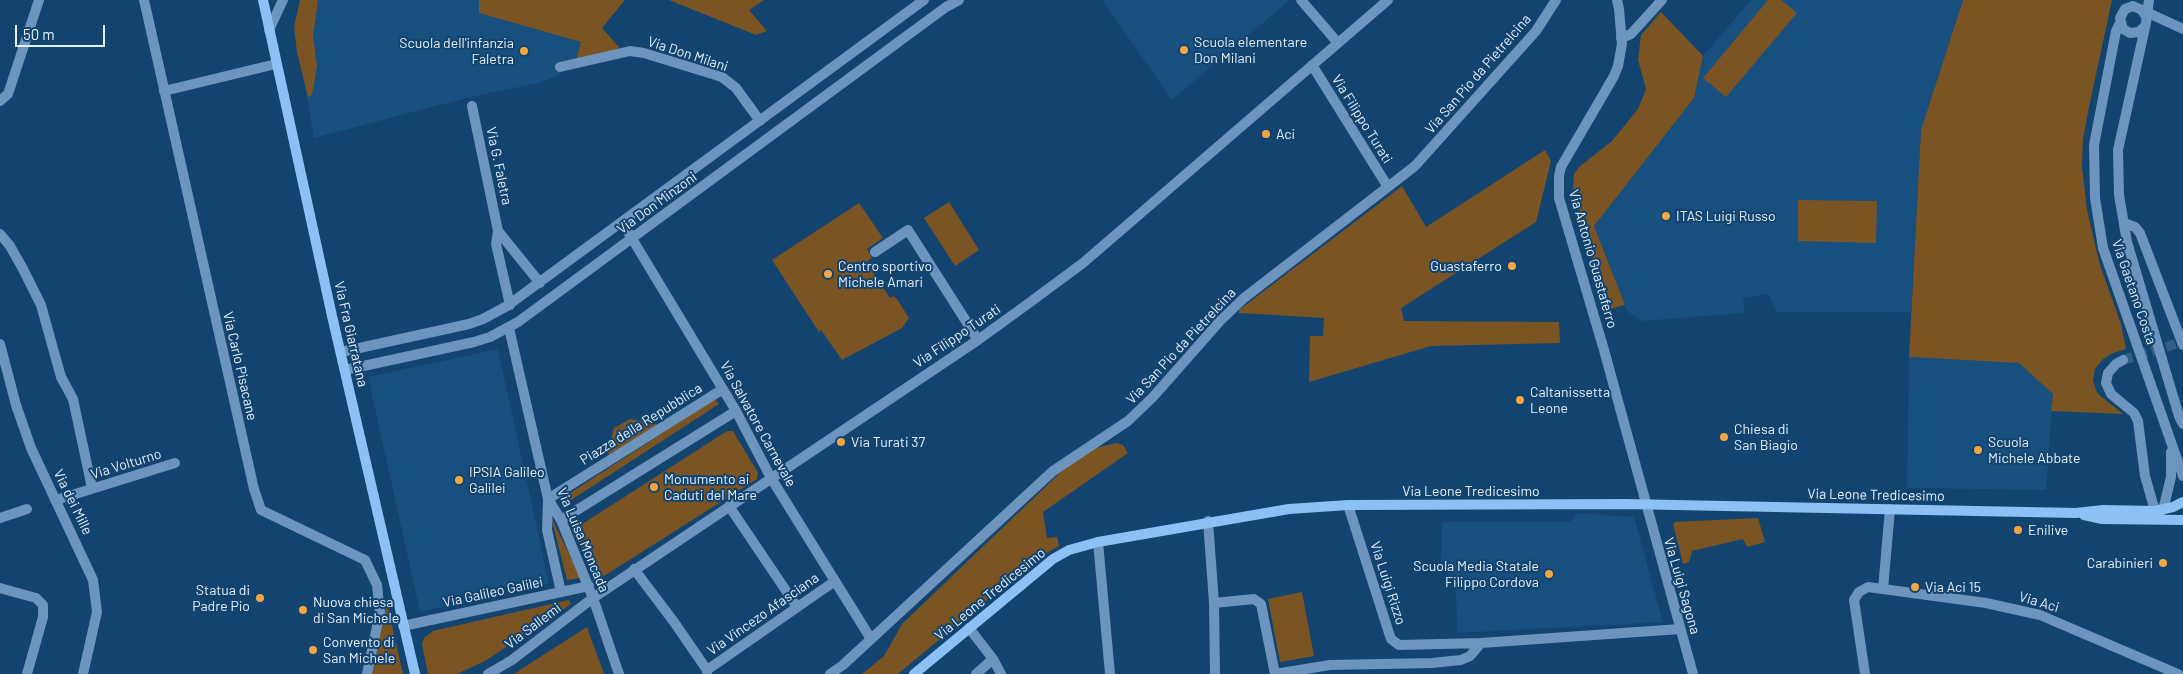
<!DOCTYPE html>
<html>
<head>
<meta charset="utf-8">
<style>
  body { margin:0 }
  #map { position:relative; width:2183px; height:674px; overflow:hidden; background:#12446f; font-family:Barlow,sans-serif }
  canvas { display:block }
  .scale { position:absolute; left:15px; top:25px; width:90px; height:22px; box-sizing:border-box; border:2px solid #e5eff9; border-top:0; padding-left:6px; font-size:15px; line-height:18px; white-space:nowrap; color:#e5eff9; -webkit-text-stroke:4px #12446f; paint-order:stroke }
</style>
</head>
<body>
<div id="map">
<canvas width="2183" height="674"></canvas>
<div class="scale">50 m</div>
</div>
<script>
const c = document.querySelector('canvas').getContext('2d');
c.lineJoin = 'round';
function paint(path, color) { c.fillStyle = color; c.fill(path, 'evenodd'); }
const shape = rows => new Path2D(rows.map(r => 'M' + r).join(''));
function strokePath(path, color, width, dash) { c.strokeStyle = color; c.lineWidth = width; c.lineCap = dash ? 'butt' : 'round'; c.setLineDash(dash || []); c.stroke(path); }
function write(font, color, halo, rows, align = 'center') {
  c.font = font + ' Barlow,sans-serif'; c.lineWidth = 4; c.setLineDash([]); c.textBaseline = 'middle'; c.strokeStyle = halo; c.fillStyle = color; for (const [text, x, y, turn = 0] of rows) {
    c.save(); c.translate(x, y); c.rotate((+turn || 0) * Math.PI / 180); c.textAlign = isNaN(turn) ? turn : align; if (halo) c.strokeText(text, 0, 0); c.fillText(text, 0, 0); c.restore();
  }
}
const built = shape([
  [300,0,479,0,479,13,581,42,576,60,557,64,560,75,539,83,470,97,314,138,294,27],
  [1102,0,1290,0,1172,100],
  [1751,0,1963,0,1921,130,1911,312,1777,312,1768,294,1743,298,1745,313,1642,321,1627,311,1594,226,1694,98,1703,56],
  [498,349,549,584,420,612,368,377],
  [1909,357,2019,363,2053,394,2046,490,1907,488],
  [1578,513,1634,517,1663,622,1457,633,1456,581,1441,567,1442,522,1569,522]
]);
const green = shape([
  [300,0,318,0,313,37,317,66,312,95,308,97,297,52,294,27],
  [479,0,625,0,602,28,619,47,616,50,576,60,581,42,479,13],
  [669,0,764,0,749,10,767,31,756,35],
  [1768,0,1781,0,1797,13,1726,97,1703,78],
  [1963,0,2112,0,2089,107,2083,139,2082,167,2087,210,2100,265,2121,324,2126,349,2113,353,2103,359,2095,369,2093,380,2097,393,2123,414,2051,411,2053,394,2019,363,1909,357,1921,130],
  [1661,12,1703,56,1694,98,1594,226,1625,305,1606,310,1573,187,1574,174,1579,167,1612,141,1638,109,1646,89,1638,60,1641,35],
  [1545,150,1551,161,1536,222,1401,308,1404,321,1559,322,1560,343,1431,346,1309,382,1310,336,1323,336,1324,318,1239,313,1239,310,1402,186,1426,227],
  [1798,200,1877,201,1876,243,1798,241],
  [949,202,979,250,955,266,924,218],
  [859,203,883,238,867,249,872,258,866,262,890,298,893,296,897,299,909,318,902,328,842,360,821,330,819,332,772,260],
  [715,399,719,404,565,504,561,499],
  [630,419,656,424,657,426,610,454,608,453,614,428],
  [727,431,733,431,758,473,757,479,604,576,597,575,573,533,576,528],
  [1117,443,1123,445,1128,453,1043,512,1047,538,1057,537,1059,546,1037,558,898,674,862,674,884,656,902,624,1064,469,1090,449],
  [551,517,581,578,567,580],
  [1758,518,1765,542,1747,547,1743,539,1692,551,1689,562,1683,564,1673,524,1675,522],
  [1302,592,1314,656,1280,662,1268,599],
  [569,600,571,604,568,606,485,661,457,674,428,674,422,644,424,638,433,631],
  [387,603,403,674,372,674],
  [587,627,604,674,514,674,540,657]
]);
const minorTunnel = shape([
  [2123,360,2182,342]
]);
const minor = shape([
  [144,0,254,489,261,510,365,560,377,585,380,612,367,674],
  [1301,0,1338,43],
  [2142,10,2183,29],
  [269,30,283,0],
  [1621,38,1631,34,1662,0],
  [1312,65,1388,187],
  [560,67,630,51,644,53,722,77,736,88,760,121],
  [164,91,276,64],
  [0,101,8,94,39,0],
  [472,106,498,231,496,244,510,305],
  [622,222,736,411,771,478,871,639],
  [2124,223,2135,227,2140,233,2183,345],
  [498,231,540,283],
  [0,234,10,246,23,269,41,305,61,377,73,399,92,488],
  [875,252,908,230,978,340],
  [509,328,548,499,561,520,593,598,978,340,1029,303,1083,263,1388,0],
  [0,344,16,405,31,448,93,580,97,612,83,674],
  [341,352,469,324,483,319,507,306,924,0],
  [2123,360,2116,364,2108,373,2106,383,2111,394,2134,413,2138,421,2145,476,2155,511],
  [345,370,474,342,490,337,518,322,946,7,959,0],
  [548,499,723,389],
  [56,500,175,463],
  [548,500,547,530,561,592],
  [1348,505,1388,630,1391,639,1399,645,1481,643,1680,629],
  [729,506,797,607],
  [0,518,27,509],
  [561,520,736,411],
  [1208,521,1214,603,1254,599,1261,604,1275,674],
  [1098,542,1110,674],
  [634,569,674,622,707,670,707,674],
  [1883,589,1890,509],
  [1214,603,1215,674],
  [403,626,589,586],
  [969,628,993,659,1001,674],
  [707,670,835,581],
  [830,674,843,665,1053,471,1128,421,1153,397,1220,321,1244,298,1415,166,1536,31,1556,0],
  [976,674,993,659],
  [1275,674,1330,665,1432,663,1461,660,1470,656,1481,643],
  [1865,674,1854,600,1859,592,1868,587,1986,603,2040,615,2178,674]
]);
const tertiary = shape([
  [1617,0,1619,9,1622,44,1618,66,1614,76,1561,167,1559,176,1559,198,1604,350,1693,674],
  [2149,0,2146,23,2118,150,2119,195,2127,242,2179,416,2183,424],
  [2120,23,2116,31,2094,145,2095,198,2103,248,2183,476],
  [2145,26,2139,32,2130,33,2123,29,2120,18,2125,9,2133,6,2142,10,2147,18],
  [2163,510,2171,477,2171,452],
  [0,588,36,598,43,605,43,617,27,674],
  [488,674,512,660,593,598,619,674]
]);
const secondary = shape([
  [263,0,332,316,415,674],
  [2084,515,2102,519,2183,520],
  [914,674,1053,559,1069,550,1098,542,1289,509,1348,505,1625,504,2076,513,2103,510,2155,511,2173,507,2183,502]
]);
const markers = [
  [1184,50,5,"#f2a541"],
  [524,51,5,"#f2a541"],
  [1266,134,5,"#f2a541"],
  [1666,216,5,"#f2a541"],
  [1512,266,5,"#f2a541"],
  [828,274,5,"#f2a541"],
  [1520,400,5,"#f2a541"],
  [1724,437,5,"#f2a541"],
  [841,442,5,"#f2a541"],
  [1978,450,5,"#f2a541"],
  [459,480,5,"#f2a541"],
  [654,487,5,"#f2a541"],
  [2018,530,5,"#f2a541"],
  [2163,563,5,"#f2a541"],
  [1549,574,5,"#f2a541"],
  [1915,587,5,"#f2a541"],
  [260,598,5,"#f2a541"],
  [303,610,5,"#f2a541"],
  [313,650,5,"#f2a541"]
];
const poiNames = [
  ["Scuola elementare",1194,42],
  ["Don Milani",1194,58],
  ["Scuola dell'infanzia",514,43,"right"],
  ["Faletra",514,59,"right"],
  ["Aci",1276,134],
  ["ITAS Luigi Russo",1676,216],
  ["Centro sportivo",838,266],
  ["Michele Amari",838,282],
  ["Guastaferro",1502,266,"right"],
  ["Caltanissetta",1530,392],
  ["Leone",1530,408],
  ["Chiesa di",1734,429],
  ["San Biagio",1734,445],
  ["Via Turati 37",851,442],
  ["Scuola",1988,442],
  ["Michele Abbate",1988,458],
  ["IPSIA Galileo",469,472],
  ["Galilei",469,488],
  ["Monumento ai",664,479],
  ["Caduti del Mare",664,495],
  ["Enilive",2028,530],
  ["Carabinieri",2153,563,"right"],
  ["Scuola Media Statale",1539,566,"right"],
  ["Filippo Cordova",1539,582,"right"],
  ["Via Aci 15",1925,587],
  ["Statua di",250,590,"right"],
  ["Padre Pio",250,606,"right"],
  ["Nuova chiesa",313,602],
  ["di San Michele",313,618],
  ["Convento di",323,642],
  ["San Michele",323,658]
];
const streetNames = [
  ["Via Don Milani",688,54,18],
  ["Via San Pio da Pietrelcina",1478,74,-49],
  ["Via Filippo Turati",1362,119,58],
  ["Via G. Faletra",499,166,78],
  ["Via Don Minzoni",657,203,-36],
  ["Via Antonio Guastaferro",1593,259,74],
  ["Via Gaetano Costa",2134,292,71],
  ["Via Fra Giarratana",351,334,77],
  ["Via Filippo Turati",957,336,-34],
  ["Via San Pio da Pietrelcina",1181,346,-47],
  ["Via Carlo Pisacane",240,366,77],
  ["Piazza della Repubblica",641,424,-32],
  ["Via Salvatore Carnevale",758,424,61],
  ["Via Volturno",126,464,-17],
  ["Via Leone Tredicesimo",1471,491],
  ["Via Leone Tredicesimo",1876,495,1],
  ["Via dei Mille",73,502,64],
  ["Via Luisa Moncada",583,540,67],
  ["Via Luigi Rizzo",1388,583,72],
  ["Via Luigi Sagona",1682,586,74],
  ["Via Galileo Galilei",493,592,-12],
  ["Via Leone Tredicesimo",990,594,-39],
  ["Via Aci",2039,602,16],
  ["Via Vincezo Afasciana",763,614,-35],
  ["Via Sallemi",533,626,-37]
];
paint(built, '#174f7f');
paint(green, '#7b5423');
strokePath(minorTunnel, '#325e84', 10, [10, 5]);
strokePath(minor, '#6c94bc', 10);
strokePath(tertiary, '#6c94bc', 10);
strokePath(secondary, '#8dc0f4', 10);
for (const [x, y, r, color] of markers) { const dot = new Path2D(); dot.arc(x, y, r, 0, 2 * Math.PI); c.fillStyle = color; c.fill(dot); strokePath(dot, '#12446f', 2); }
write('14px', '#e5eff9', '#12446f', poiNames, 'left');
write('14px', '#e5eff9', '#12446f', streetNames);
</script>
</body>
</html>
